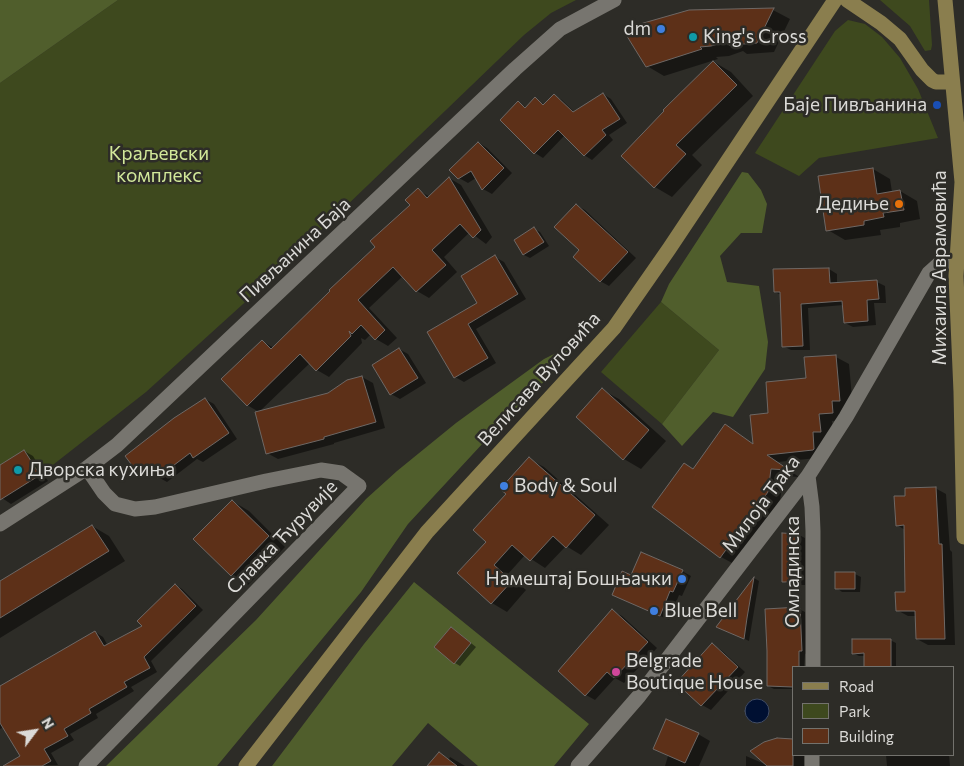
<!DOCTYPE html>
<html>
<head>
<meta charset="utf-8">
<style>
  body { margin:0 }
  #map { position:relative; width:964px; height:766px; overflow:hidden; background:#2d2c27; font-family:Commissioner,sans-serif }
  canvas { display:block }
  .legend { position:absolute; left:792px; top:666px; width:162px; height:90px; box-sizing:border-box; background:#2d2c27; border:1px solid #73726d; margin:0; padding:6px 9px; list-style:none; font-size:15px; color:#dbdad7 }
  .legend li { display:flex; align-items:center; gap:10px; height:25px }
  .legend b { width:25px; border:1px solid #73726d }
  .north { position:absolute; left:10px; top:706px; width:50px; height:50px; -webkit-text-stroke:4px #2d2c27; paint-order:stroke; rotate:59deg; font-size:14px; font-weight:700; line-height:20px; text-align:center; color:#dbdad7 }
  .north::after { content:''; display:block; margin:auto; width:18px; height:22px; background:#dbdad7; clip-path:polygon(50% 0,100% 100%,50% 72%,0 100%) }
</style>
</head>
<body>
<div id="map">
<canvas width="964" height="766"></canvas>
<ul class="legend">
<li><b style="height:6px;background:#8a7e4e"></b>Road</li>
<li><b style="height:14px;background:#3e491e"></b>Park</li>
<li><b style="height:14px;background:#5d3018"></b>Building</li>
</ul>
<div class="north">N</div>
</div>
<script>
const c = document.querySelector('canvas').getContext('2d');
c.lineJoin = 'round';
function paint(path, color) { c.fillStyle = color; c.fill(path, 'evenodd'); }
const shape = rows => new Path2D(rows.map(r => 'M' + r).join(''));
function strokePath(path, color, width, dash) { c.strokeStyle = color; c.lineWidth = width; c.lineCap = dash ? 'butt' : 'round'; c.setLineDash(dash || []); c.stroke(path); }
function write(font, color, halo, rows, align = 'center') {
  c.font = font + ' Commissioner,sans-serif'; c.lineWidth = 5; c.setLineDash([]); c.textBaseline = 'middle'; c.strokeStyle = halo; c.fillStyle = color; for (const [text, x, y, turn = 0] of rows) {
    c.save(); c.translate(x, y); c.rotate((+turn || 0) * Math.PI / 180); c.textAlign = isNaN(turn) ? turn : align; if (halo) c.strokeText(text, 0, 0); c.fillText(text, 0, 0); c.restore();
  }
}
const green = shape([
  [118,0,576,0,551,13,524,35,264,285,146,392,40,475,0,500,0,83],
  [880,0,929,0,932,45,931,50,925,51,910,26],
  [848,20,865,24,882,37,900,58,918,89,938,138,819,158,799,176,755,153,835,31],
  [661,302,719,350,662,424,601,372]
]);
const forest = shape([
  [0,0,118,0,0,83],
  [742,172,748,173,761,190,767,204,762,233,741,233,720,256,727,282,759,286,768,342,765,369,733,417,713,412,682,446,662,424,719,350,661,302,669,284],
  [569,351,563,362,528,398,518,407,507,414,497,428,408,524,361,592,217,766,106,766,256,620,366,499,397,471,456,423,544,359,558,352],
  [414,582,589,724,554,766,478,766,428,723,392,766,272,766,364,644]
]);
const water = shape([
  '745 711a12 12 0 1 1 24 0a12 12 0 1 1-24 0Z'
]);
const shadow = shape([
  [773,10,790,19,774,52,747,54,743,51,729,56,716,57,718,59,664,76,647,66,690,11],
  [714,62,731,72,753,96,692,155,702,165,672,197,655,187],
  [603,94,611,99,627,123,609,135,613,140,592,160,584,155,565,135,543,158,535,153,502,120,519,103,527,108,535,99,545,105,555,96,562,100,575,113],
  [479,143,487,148,512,173,492,194,483,189,476,178,468,183,459,178],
  [873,169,890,179,892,192,900,191,917,201,920,219,900,223,900,227,880,230,881,235,845,240,828,230],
  [449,178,461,185,492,237,486,244,470,232,444,257,457,272,429,298,417,291,403,276,369,308,397,338,388,346,376,339,371,334,365,340,361,338,362,343,329,377,317,370,310,363,259,412,247,405,262,341,274,348,377,247,412,205,418,190,430,197],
  [576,205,585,210,636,258,609,286,600,281,581,250],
  [534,229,540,232,549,246,530,258,524,255,516,241],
  [495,257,504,262,526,299,476,329,496,363,464,382,455,377,429,333,478,304],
  [829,269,837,274,837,284,877,282,885,286,886,303,874,303,876,325,853,327,845,323,844,305,808,308,810,350,791,350,783,346,781,295,775,292],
  [399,349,408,354,426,383,400,399,391,394],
  [836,357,849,364,853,408,846,420,832,421,834,439,827,457,778,462,799,477,784,476,780,500,734,564,721,557,694,470,754,445,770,414,807,379],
  [362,377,373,383,385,428,334,443,334,444,278,459,267,453,328,395],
  [602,390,619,399,666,441,641,469,624,459],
  [205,399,214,404,237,439,203,462,197,459,167,482,158,477,154,471,147,477,138,472,126,456],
  [24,451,33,456,48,481,11,504,2,498,0,495,0,466],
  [529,459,544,467,609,525,581,555,566,546,545,568,525,555,508,574,526,590,507,612,492,603,459,573,488,542,508,494],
  [935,488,946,494,950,550,952,552,955,645,928,645,917,639,917,616,908,616,897,610,906,593,905,530,897,525],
  [232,501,249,511,285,547,248,585,231,575],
  [92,526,109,536,125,561,0,638,0,583],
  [783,535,799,535,805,538,805,585,789,585,783,581],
  [682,571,691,576,682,596,679,595,669,620,613,595,632,576],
  [855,574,861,577,860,592,842,592,837,588],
  [754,578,759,581,749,641,718,626],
  [175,585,182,589,203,610,151,661,157,672,131,687,134,691,96,714,98,718,70,734,74,740,51,753,58,765,6,766,21,757,4,727,0,729,0,687,95,632,103,637,108,646,144,626],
  [799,609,805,612,807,653,805,654,804,667,793,667,793,689,774,689,768,686],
  [613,611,622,616,657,648,624,683,615,678,595,700,586,695],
  [452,628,476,647,460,666,455,663],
  [890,640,896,643,896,667,865,667,865,656,859,656,853,653],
  [712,645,721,650,745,672,711,710,702,705,677,683],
  [698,734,710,741,699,766,665,766,668,756,654,748],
  [440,754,449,759,450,757,465,766,432,766],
  [793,755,804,755,804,766,746,766,746,756,767,765],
  [886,755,949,755,950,766,887,766]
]);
const building = shape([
  [774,8,757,43,729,45,736,39,711,46,700,47,702,49,646,67,625,33,641,28,640,24,689,10,774,8],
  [713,61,737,85,676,145,686,154,654,188,621,156,664,111,663,110,713,61],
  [603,93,620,119,602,130,606,135,584,156,558,130,534,154,500,120,518,101,525,108,535,97,543,105,554,94,573,112,603,93],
  [478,142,504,168,482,190,471,171,458,179,449,170,478,142],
  [873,168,877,194,900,190,904,210,883,213,884,217,864,221,864,225,826,231,818,176,873,168],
  [449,177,481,230,473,238,460,224,432,250,446,265,416,292,393,267,358,300,385,330,375,340,361,325,352,334,349,331,351,336,316,371,300,354,247,406,221,379,262,340,271,349,330,291,329,290,375,247,370,241,410,205,405,200,418,188,427,198,449,177],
  [576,204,628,252,600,282,573,257,579,250,554,227,576,204],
  [534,227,544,242,523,255,514,240,534,227],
  [495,255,518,294,468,324,488,358,454,378,427,332,477,303,461,276,495,255],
  [829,268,830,283,877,280,879,299,867,300,868,321,844,323,842,301,801,304,803,346,782,347,780,292,774,292,773,269,829,268],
  [399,348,418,378,390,395,372,365,399,348],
  [836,355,840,401,832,401,833,413,819,414,821,432,813,432,814,449,813,450,767,455,789,470,771,469,768,492,720,558,652,507,684,463,693,469,725,424,753,444,750,415,768,413,766,382,806,378,804,357,836,355],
  [362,376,376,422,324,437,324,439,266,454,255,412,328,393,347,380,362,376],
  [602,388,649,430,623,460,576,417,602,388],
  [205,398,229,433,193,458,190,453,157,478,147,465,137,472,125,456,174,418,205,398],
  [24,450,40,475,0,500,0,465,24,450],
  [529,457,595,515,566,548,553,536,530,561,512,545,494,565,512,581,491,604,457,573,486,542,473,530,506,494,500,489,529,457],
  [936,487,939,544,942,544,945,639,916,639,915,611,896,611,895,592,905,592,904,525,896,526,894,496,905,496,905,488,936,487],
  [232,500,269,536,231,576,193,539,232,500],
  [92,525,109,551,0,618,0,581,92,525],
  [782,533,799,534,799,582,782,582,782,533],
  [641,552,683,570,673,592,670,591,660,616,612,595,622,571,631,575,641,552],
  [835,572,855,572,855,589,835,589,835,572],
  [754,577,747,618,744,639,716,627,754,577],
  [175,584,196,606,144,657,150,668,124,682,127,687,89,709,91,713,64,729,68,736,44,749,51,761,42,766,3,766,20,756,0,723,0,686,95,631,104,646,142,626,137,621,175,584],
  [800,607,802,651,799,651,799,667,793,667,793,687,767,686,767,651,765,609,800,607],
  [612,609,648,642,614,678,607,672,585,696,558,671,612,609],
  [451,627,471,643,454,664,434,647,451,627],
  [852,639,891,639,891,667,864,667,864,653,852,654,852,639],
  [712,643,738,667,701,706,676,683,712,643],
  [666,719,699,733,685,763,653,749,666,719],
  [777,738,793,739,793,766,767,766,750,751,764,742,777,738],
  [439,752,457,766,427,766,439,752]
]);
const street = shape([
  [808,476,812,507,813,531,813,667],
  [0,524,87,468,117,445,515,69,560,29,614,0],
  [86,766,359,486,341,473,321,470,266,481,155,507,135,509,115,504,104,493,87,468],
  [578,766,639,696,808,476,846,417,929,273,939,264,957,258],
  [812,766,812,755]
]);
const secondary = shape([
  [847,0,881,23,900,39,922,70,932,80,936,82,952,82],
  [945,0,962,182,956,276,961,392,964,537],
  [246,766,427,532,614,328,669,249,835,0]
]);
const markers = [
  [661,29,5,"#3f7fe0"],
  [693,37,5,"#0f9aa8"],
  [937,105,5,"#1a4fb4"],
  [899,204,5,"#e8710a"],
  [18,470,5,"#0f9aa8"],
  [504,486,5,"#3f7fe0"],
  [682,579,5,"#3f7fe0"],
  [654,611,5,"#3f7fe0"],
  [616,672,5,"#d1479c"]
];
const poiNames = [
  ["dm",651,29,"right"],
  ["King's Cross",703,37],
  ["Баје Пивљанина",927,105,"right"],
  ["Дедиње",889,204,"right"],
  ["Дворска кухиња",28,470],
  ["Body & Soul",514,486],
  ["Намештај Бошњачки",672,579,"right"],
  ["Blue Bell",664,611],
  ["Belgrade",626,661],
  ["Boutique House",626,683]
];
const parkNames = [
  ["Краљевски",159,154],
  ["комплекс",159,176]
];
const streetNames = [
  ["Пивљанина Баја",295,250,-43],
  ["Михаила Аврамовића",940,268,-90],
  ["Велисава Вуловића",539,379,-48],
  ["Милоја Ђака",761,504,-53],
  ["Славка Ћурувије",282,537,-46],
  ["Омладинска",793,572,-90]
];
paint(green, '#3e491e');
paint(forest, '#505e2c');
paint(water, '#001032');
strokePath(water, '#424d64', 1);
paint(shadow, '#0007');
paint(building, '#5d3018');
strokePath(building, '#6e6865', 1);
strokePath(street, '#77756f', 15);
strokePath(secondary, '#8a7e4e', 15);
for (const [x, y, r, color] of markers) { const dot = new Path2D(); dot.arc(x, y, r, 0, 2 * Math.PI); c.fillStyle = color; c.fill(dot); strokePath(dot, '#2d2c27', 2); }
write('19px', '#dbdad7', '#2d2c27', poiNames, 'left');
write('19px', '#d2e89a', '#2d2c27', parkNames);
write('19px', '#dbdad7', '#2d2c27', streetNames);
</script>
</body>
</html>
